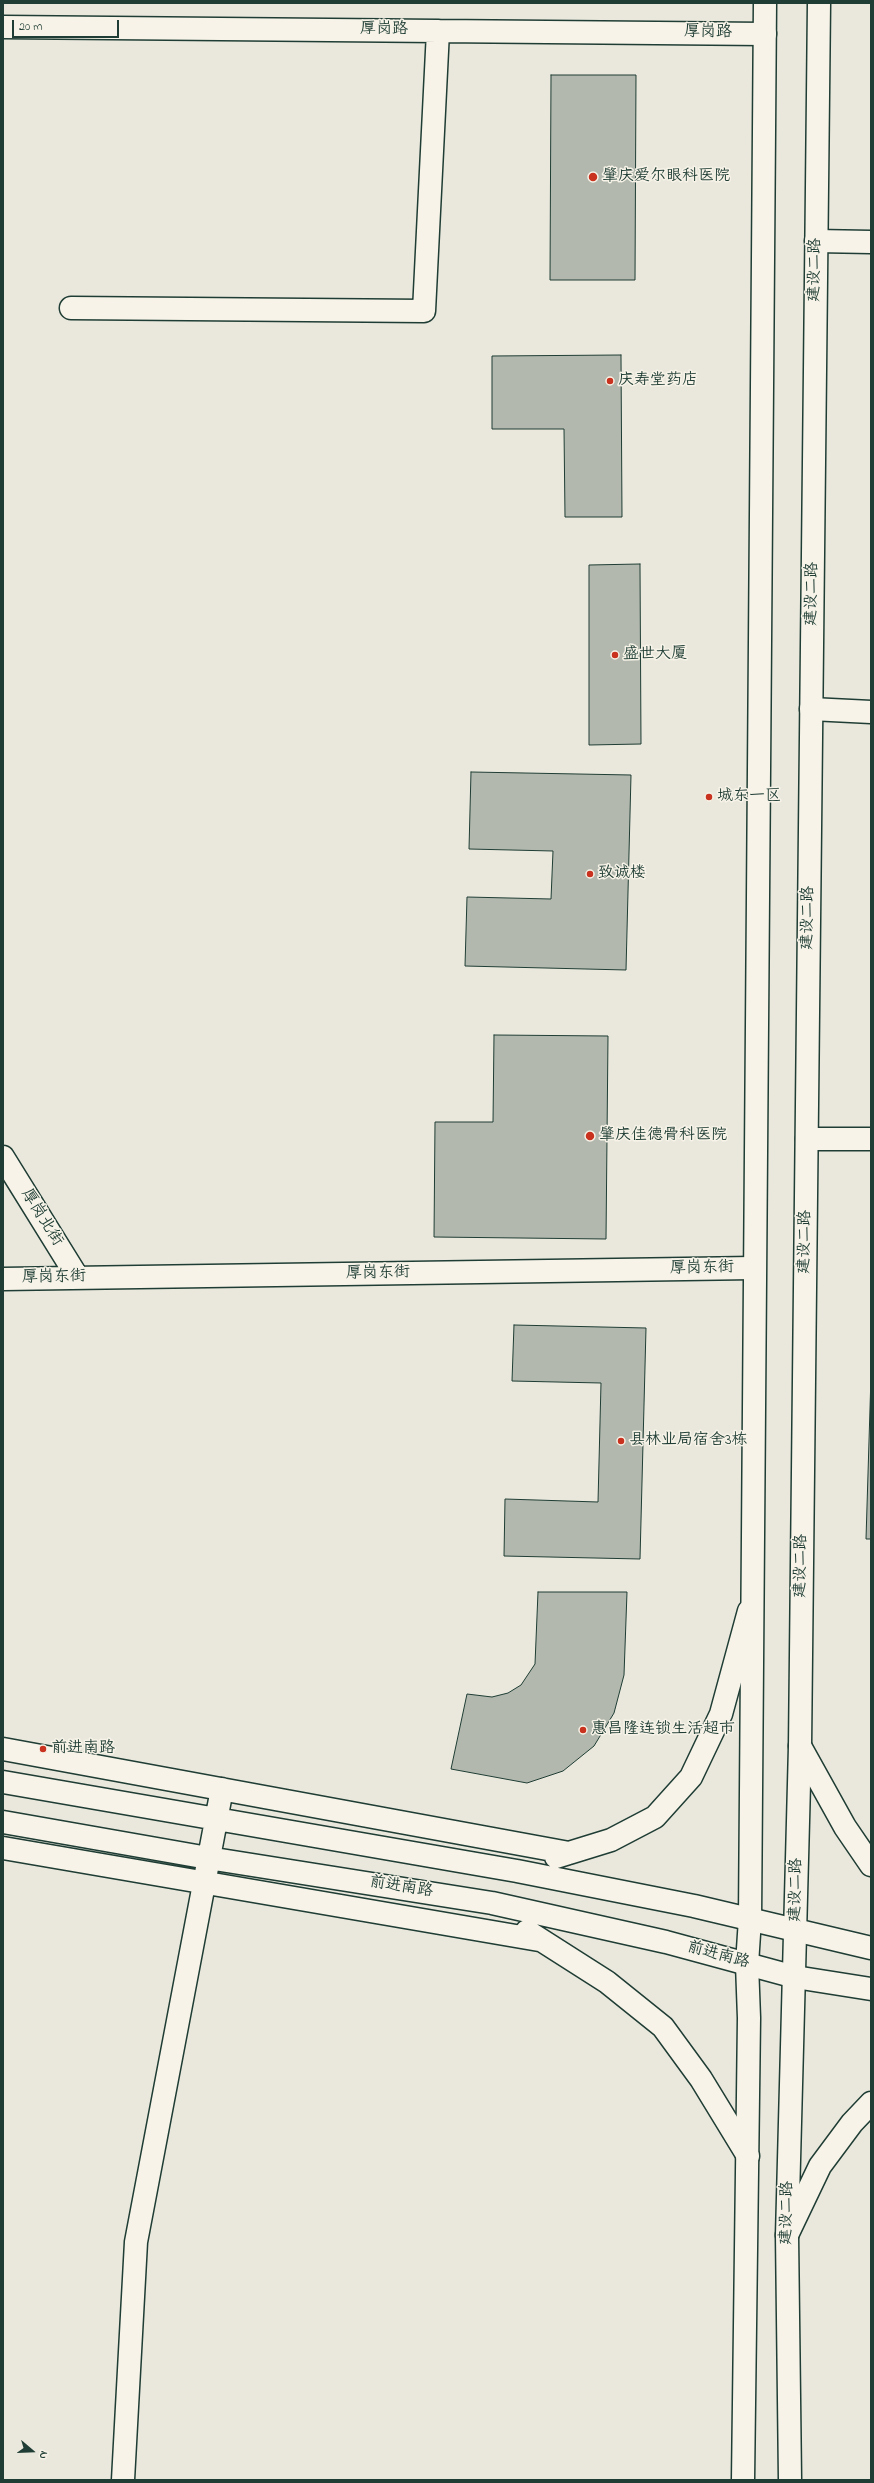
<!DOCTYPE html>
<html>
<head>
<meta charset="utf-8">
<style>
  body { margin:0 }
  #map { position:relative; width:874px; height:2483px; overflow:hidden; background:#eae8dd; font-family:"Indie Flower",sans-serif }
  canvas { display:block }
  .frame { position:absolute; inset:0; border:4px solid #1f3d34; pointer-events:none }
  .north { position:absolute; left:12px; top:2431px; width:40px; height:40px; -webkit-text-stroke:3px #f7f3e8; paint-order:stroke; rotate:109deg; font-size:11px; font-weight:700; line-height:16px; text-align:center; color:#1f3d34 }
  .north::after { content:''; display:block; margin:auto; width:14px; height:18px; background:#1f3d34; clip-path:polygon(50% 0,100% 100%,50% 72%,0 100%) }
  .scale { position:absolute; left:12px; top:20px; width:107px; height:18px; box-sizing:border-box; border:2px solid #1f3d34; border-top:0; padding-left:5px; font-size:12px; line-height:14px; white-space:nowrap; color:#1f3d34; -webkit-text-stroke:3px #f7f3e8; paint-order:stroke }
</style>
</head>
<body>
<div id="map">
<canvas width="874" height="2483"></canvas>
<div class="frame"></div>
<div class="north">N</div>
<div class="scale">20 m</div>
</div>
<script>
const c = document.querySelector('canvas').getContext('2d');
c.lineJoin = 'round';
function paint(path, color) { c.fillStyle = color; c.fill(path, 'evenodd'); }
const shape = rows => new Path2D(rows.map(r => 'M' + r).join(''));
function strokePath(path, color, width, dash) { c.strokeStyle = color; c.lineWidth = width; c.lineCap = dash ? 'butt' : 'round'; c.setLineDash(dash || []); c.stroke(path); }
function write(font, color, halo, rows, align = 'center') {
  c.font = font + ' "Indie Flower","LXGW WenKai TC",sans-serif'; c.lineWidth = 3; c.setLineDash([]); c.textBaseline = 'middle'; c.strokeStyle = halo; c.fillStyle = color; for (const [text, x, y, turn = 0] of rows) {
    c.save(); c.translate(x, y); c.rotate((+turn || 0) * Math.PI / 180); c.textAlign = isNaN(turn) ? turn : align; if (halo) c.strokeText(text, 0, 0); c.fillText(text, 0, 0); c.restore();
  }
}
const building = shape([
  [551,75,636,75,635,280,550,280,551,75],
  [621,355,622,517,565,517,564,429,492,429,492,356,621,355],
  [640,564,641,744,589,745,589,565,640,564],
  [471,772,631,775,626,970,465,966,467,897,551,899,553,851,469,849,471,772],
  [494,1035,608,1036,606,1239,434,1237,435,1122,493,1122,494,1035],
  [514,1325,646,1328,640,1559,504,1556,505,1499,598,1502,601,1383,512,1381,514,1325],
  [871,1376,871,1539,866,1539,871,1376],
  [538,1592,627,1592,624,1675,614,1713,594,1746,563,1771,527,1783,451,1769,467,1694,492,1697,508,1693,521,1685,535,1664,538,1592]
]);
const minor = shape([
  [3,27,765,34],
  [816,241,871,242],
  [71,308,424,311,438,31],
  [811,709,871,712],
  [807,1139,871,1139],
  [3,1157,78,1278],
  [3,1279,753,1268],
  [800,1746,845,1827,871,1865],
  [3,1749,569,1853],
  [3,1782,517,1871,694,1906,871,1948],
  [3,1822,208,1858,492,1903,666,1942,795,1977,871,1989],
  [3,1848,539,1940],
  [556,1857,611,1840,655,1817,691,1777,721,1714,749,1611],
  [527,1931,607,1982,663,2027,701,2079,748,2156],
  [787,2235,820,2166,852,2123,871,2103],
  [123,2480,136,2242,222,1789]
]);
const major = shape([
  [743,2480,749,2018,747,1964,750,1919,765,3],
  [790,2480,787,2235,800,1746,819,3]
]);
const markers = [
  [593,177,5,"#c8321e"],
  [610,381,4,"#c8321e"],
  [615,655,4,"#c8321e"],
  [709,797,4,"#c8321e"],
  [590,874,4,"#c8321e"],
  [590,1136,5,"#c8321e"],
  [621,1441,4,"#c8321e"],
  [583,1730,4,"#c8321e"],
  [43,1749,4,"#c8321e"]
];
const streetNames = [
  ["厚岗路",384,30],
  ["厚岗路",708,33,1],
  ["建设二路",816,270,-89],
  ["建设二路",813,594,-89],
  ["建设二路",809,918,-89],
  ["厚岗北街",41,1218,58],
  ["建设二路",806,1242,-89],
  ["厚岗东街",702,1269,-1],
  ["厚岗东街",378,1274,-1],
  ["厚岗东街",54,1278,-1],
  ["建设二路",802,1566,-89],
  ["前进南路",401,1888,9],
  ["建设二路",797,1890,-89],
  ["前进南路",718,1956,15],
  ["建设二路",788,2213,-89]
];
const poiNames = [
  ["肇庆爱尔眼科医院",602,177],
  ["庆寿堂药店",618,381],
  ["盛世大厦",623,655],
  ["城东一区",717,797],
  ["致诚楼",598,874],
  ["肇庆佳德骨科医院",599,1136],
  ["县林业局宿舍3栋",629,1441],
  ["惠昌隆连锁生活超市",591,1730],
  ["前进南路",51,1749]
];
paint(building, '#b2b8ae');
strokePath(building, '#1f3d34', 1);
strokePath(minor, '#1f3d34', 25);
strokePath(major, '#1f3d34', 25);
strokePath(minor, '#f7f3e8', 22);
strokePath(major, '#f7f3e8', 22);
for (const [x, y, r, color] of markers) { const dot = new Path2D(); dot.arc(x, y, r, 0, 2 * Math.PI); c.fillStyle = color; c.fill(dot); strokePath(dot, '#f7f3e8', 1.5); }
write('16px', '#1f3d34', '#f7f3e8', streetNames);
write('16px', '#1f3d34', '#f7f3e8', poiNames, 'left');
</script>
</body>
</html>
